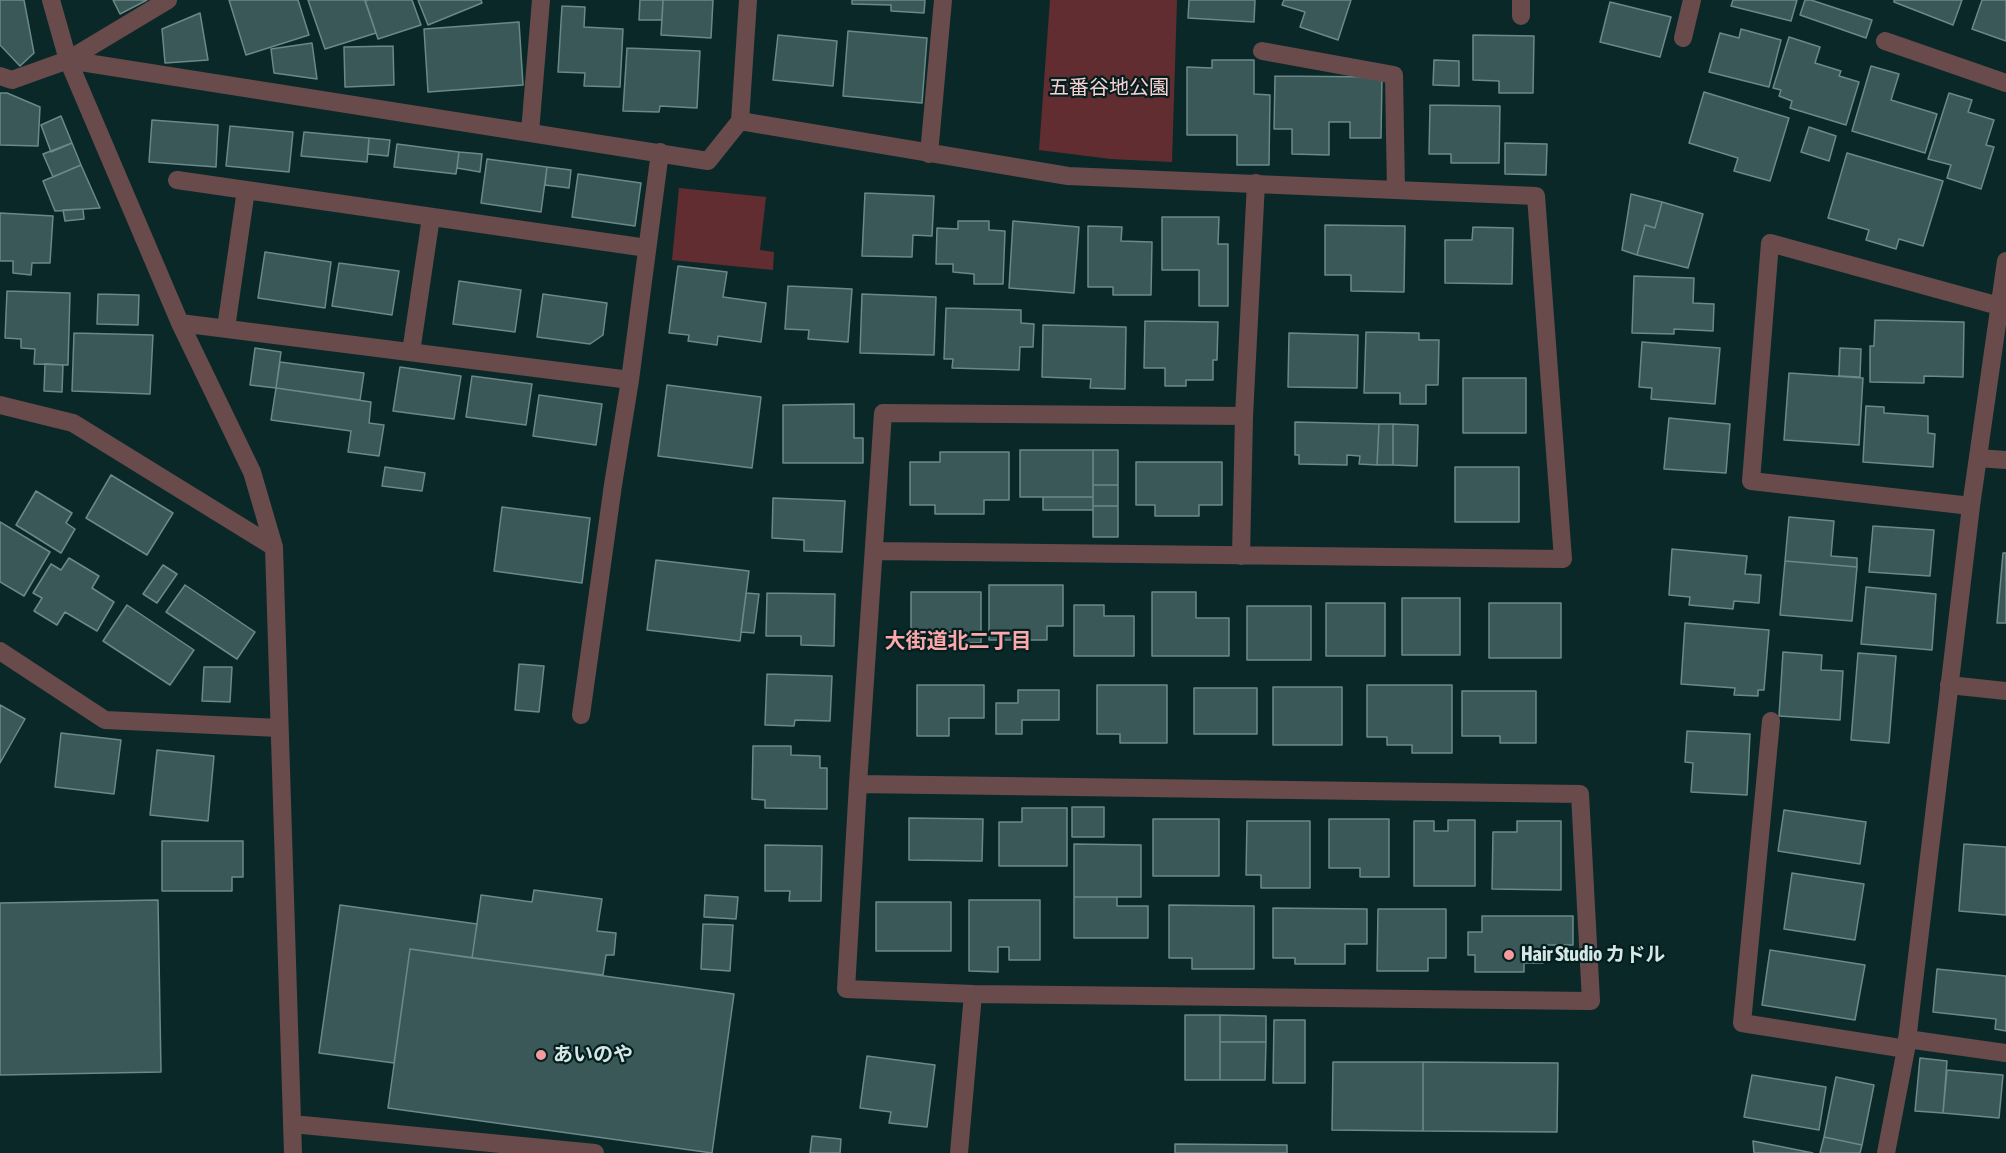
<!DOCTYPE html>
<html>
<head>
<meta charset="utf-8">
<style>
  body { margin:0 }
  canvas { display:block; background:#0b2828 }
</style>
</head>
<body>
<canvas width="2006" height="1153"></canvas>
<script>
const c = document.querySelector('canvas').getContext('2d');
c.lineJoin = 'round';
function paint(path, color) { c.fillStyle = color; c.fill(path, 'evenodd'); }
const shape = rows => new Path2D(rows.map(r => 'M' + r).join(''));
function strokePath(path, color, width, dash) { c.strokeStyle = color; c.lineWidth = width; c.lineCap = dash ? 'butt' : 'round'; c.setLineDash(dash || []); c.stroke(path); }
function write(font, color, halo, rows, align = 'center') {
  c.font = font + ' "Asap Condensed","Noto Sans JP",sans-serif'; c.lineWidth = 4.5; c.setLineDash([]); c.textBaseline = 'middle'; c.strokeStyle = halo; c.fillStyle = color; for (const [text, x, y, turn = 0] of rows) {
    c.save(); c.translate(x, y); c.rotate((+turn || 0) * Math.PI / 180); c.textAlign = isNaN(turn) ? turn : align; if (halo) c.strokeText(text, 0, 0); c.fillText(text, 0, 0); c.restore();
  }
}
const green = shape([
  [1050,0,1177,0,1172,162,1111,159,1039,150],
  [679,188,766,197,760,250,774,252,773,270,672,260]
]);
const building = shape([
  [0,0,24,0,34,53,20,66,0,45,0,0],
  [113,0,147,0,120,14,113,0],
  [229,0,298,0,309,35,246,55,229,0],
  [308,0,365,0,376,33,325,49,308,0],
  [368,0,412,0,421,25,378,39,365,1,368,0],
  [418,0,481,0,482,3,428,25,418,0],
  [640,0,663,0,662,20,639,20,640,0],
  [663,0,713,0,711,38,661,35,663,0],
  [852,0,925,0,924,13,891,11,891,5,852,4,852,0],
  [1189,0,1255,0,1254,22,1188,18,1189,0],
  [1284,0,1351,0,1338,40,1300,27,1305,12,1282,5,1284,0],
  [1733,0,1797,0,1791,21,1731,6,1733,0],
  [1805,0,1811,0,1872,20,1866,38,1800,15,1805,0],
  [1894,0,1962,0,1953,25,1894,2,1894,0],
  [1982,0,2006,0,2006,41,1972,29,1982,0],
  [1610,2,1671,17,1660,57,1600,42,1610,2],
  [562,6,585,7,584,27,623,29,620,87,584,86,585,73,558,72,562,6],
  [200,13,208,60,165,63,162,29,200,13],
  [519,22,523,85,428,92,424,29,519,22],
  [1741,29,1781,40,1769,87,1709,72,1720,33,1739,38,1741,29],
  [848,31,927,38,922,103,843,96,848,31],
  [778,35,837,41,833,86,773,80,778,35],
  [1473,35,1534,36,1533,93,1499,93,1499,81,1473,80,1473,35],
  [1789,37,1820,47,1815,63,1841,71,1839,76,1859,82,1846,125,1790,108,1792,101,1779,96,1781,90,1773,88,1789,37],
  [312,43,317,79,274,73,271,49,312,43],
  [393,46,394,85,345,87,344,47,393,46],
  [627,48,700,51,697,108,660,106,659,112,623,111,627,48],
  [1212,60,1254,60,1254,94,1270,95,1269,165,1237,165,1237,135,1187,135,1187,67,1212,68,1212,60],
  [1434,60,1459,61,1459,86,1433,85,1434,60],
  [1871,66,1899,74,1891,100,1937,114,1925,153,1852,131,1871,66],
  [1275,76,1382,77,1381,138,1350,138,1350,122,1329,122,1329,155,1292,154,1292,129,1274,129,1275,76],
  [1704,92,1789,118,1770,181,1734,171,1738,158,1689,143,1704,92],
  [0,93,7,93,40,107,38,146,0,145,0,93],
  [1949,93,1972,100,1968,112,1994,120,1986,145,1994,147,1981,189,1947,178,1951,165,1928,159,1949,93],
  [1430,105,1500,106,1499,163,1451,163,1451,154,1429,154,1430,105],
  [61,116,72,143,51,152,41,125,61,116],
  [152,120,218,125,216,167,149,162,152,120],
  [230,126,293,132,289,172,226,166,230,126],
  [1809,127,1836,136,1829,161,1801,152,1809,127],
  [304,132,369,138,367,162,301,156,304,132],
  [369,138,390,140,388,156,368,154,369,138],
  [72,143,81,165,53,177,43,154,72,143],
  [1505,143,1547,144,1546,175,1505,174,1505,143],
  [397,144,459,152,456,174,394,167,397,144],
  [459,152,482,154,480,172,457,168,459,152],
  [1847,153,1943,181,1923,246,1899,239,1896,249,1866,240,1869,230,1828,218,1847,153],
  [487,159,547,167,541,212,481,203,487,159],
  [81,165,100,208,55,211,43,181,81,165],
  [547,167,571,170,569,188,545,185,547,167],
  [578,174,641,183,635,226,572,217,578,174],
  [865,193,934,196,932,236,913,235,912,257,862,256,865,193],
  [1631,194,1662,202,1655,228,1645,225,1637,255,1622,250,1631,194],
  [1662,202,1703,214,1688,268,1637,255,1645,225,1655,228,1662,202],
  [83,209,84,219,65,221,63,210,83,209],
  [0,213,53,216,50,263,32,263,31,275,13,273,13,261,0,261,0,213],
  [1162,217,1219,217,1218,244,1228,244,1228,306,1199,306,1199,270,1162,270,1162,217],
  [958,221,989,221,989,230,1005,231,1003,284,974,284,974,274,953,272,953,264,936,264,937,228,958,229,958,221],
  [1013,221,1079,227,1074,293,1009,288,1013,221],
  [1325,225,1405,226,1404,292,1351,291,1351,275,1325,275,1325,225],
  [1088,226,1122,227,1121,241,1152,242,1151,295,1113,295,1113,287,1088,287,1088,226],
  [1473,227,1513,228,1512,284,1445,283,1445,240,1472,240,1473,227],
  [265,252,331,262,325,308,258,298,265,252],
  [339,263,399,271,392,315,332,306,339,263],
  [678,266,727,272,723,297,766,303,761,342,718,336,717,345,688,341,689,335,669,333,678,266],
  [1634,276,1694,278,1693,303,1714,304,1713,331,1674,329,1674,334,1632,333,1634,276],
  [459,281,521,290,515,332,453,324,459,281],
  [788,286,852,289,848,342,808,339,809,330,785,329,788,286],
  [7,291,70,293,68,365,34,364,35,349,21,348,21,339,5,338,7,291],
  [98,294,139,295,138,325,97,324,98,294],
  [543,294,607,303,603,335,590,344,537,337,543,294],
  [862,294,936,297,934,355,860,353,862,294],
  [946,308,1021,310,1021,323,1034,324,1033,347,1020,347,1019,370,952,368,953,359,944,359,946,308],
  [1875,320,1964,322,1963,377,1924,376,1924,383,1870,382,1870,346,1874,346,1875,320],
  [1145,321,1218,322,1217,360,1213,360,1213,380,1186,380,1186,386,1165,386,1165,368,1144,368,1145,321],
  [1043,325,1126,327,1125,389,1090,388,1091,379,1042,377,1043,325],
  [1366,332,1419,333,1419,340,1439,340,1438,385,1426,385,1426,404,1400,404,1400,393,1364,393,1366,332],
  [74,333,153,335,150,394,72,391,74,333],
  [1289,333,1358,335,1357,388,1288,387,1289,333],
  [1642,342,1720,348,1715,404,1651,399,1652,388,1639,387,1642,342],
  [255,348,281,352,276,388,250,385,255,348],
  [1840,348,1861,349,1860,377,1839,376,1840,348],
  [280,362,364,373,360,400,276,388,280,362],
  [45,364,63,365,62,392,44,391,45,364],
  [400,367,461,376,454,419,393,411,400,367],
  [1789,373,1863,378,1859,445,1784,440,1789,373],
  [472,376,532,384,526,425,466,417,472,376],
  [1463,378,1526,378,1526,433,1463,433,1463,378],
  [667,385,761,397,752,468,658,456,667,385],
  [276,388,371,402,369,423,384,425,379,456,348,452,351,431,271,420,276,388],
  [539,395,602,404,596,445,533,436,539,395],
  [854,404,854,438,863,438,863,463,783,463,783,405,854,404],
  [1866,406,1884,407,1884,413,1928,416,1928,433,1935,434,1933,467,1863,462,1866,406],
  [1669,418,1730,424,1726,473,1664,469,1669,418],
  [1295,422,1379,424,1377,465,1359,464,1360,456,1347,455,1347,465,1299,464,1299,455,1295,455,1295,422],
  [1379,424,1393,424,1393,465,1377,465,1379,424],
  [1393,424,1418,425,1417,466,1393,465,1393,424],
  [1020,450,1093,450,1093,497,1020,497,1020,450],
  [1093,450,1118,450,1118,485,1093,485,1093,450],
  [940,452,1009,452,1009,500,984,500,984,514,935,514,935,505,910,505,910,462,940,462,940,452],
  [1136,462,1222,462,1222,505,1199,505,1199,516,1155,516,1155,505,1136,505,1136,462],
  [385,467,425,473,422,491,382,486,385,467],
  [1455,467,1519,467,1519,522,1455,522,1455,467],
  [111,475,173,513,147,555,86,518,111,475],
  [1093,485,1118,485,1118,506,1093,506,1093,485],
  [36,491,72,513,66,523,75,529,61,553,16,525,36,491],
  [1043,497,1093,497,1093,510,1043,510,1043,497],
  [773,498,845,501,842,552,804,551,804,540,772,538,773,498],
  [1093,506,1118,506,1118,537,1093,537,1093,506],
  [502,507,590,518,582,583,494,571,502,507],
  [1789,517,1834,521,1831,556,1857,558,1857,567,1785,561,1789,517],
  [0,522,50,552,24,596,0,582,0,522],
  [1873,526,1934,530,1930,576,1869,572,1873,526],
  [1672,549,1747,556,1745,574,1761,575,1759,603,1734,601,1733,609,1689,605,1690,597,1669,595,1672,549],
  [2003,553,2006,553,2006,623,1997,623,2003,553],
  [69,558,99,576,92,588,114,602,97,631,65,612,57,625,34,611,42,598,33,593,51,564,61,570,69,558],
  [656,560,749,571,740,641,647,630,656,560],
  [1785,561,1857,567,1852,621,1780,615,1785,561],
  [163,565,177,574,157,603,143,594,163,565],
  [185,585,255,632,237,659,166,612,185,585],
  [989,585,1063,585,1063,626,1047,626,1047,640,989,640,989,585],
  [1866,587,1936,594,1932,650,1861,644,1866,587],
  [911,592,981,592,981,643,951,643,951,632,911,632,911,592],
  [1152,592,1196,592,1196,618,1229,618,1229,656,1152,656,1152,592],
  [746,593,759,594,754,633,741,632,746,593],
  [767,593,835,594,834,646,801,645,801,636,766,636,767,593],
  [1402,598,1460,598,1460,655,1402,655,1402,598],
  [1326,603,1385,603,1385,656,1326,656,1326,603],
  [1489,603,1561,603,1561,658,1489,658,1489,603],
  [127,605,194,650,170,685,103,641,127,605],
  [1074,605,1104,605,1104,616,1134,616,1134,656,1074,656,1074,605],
  [1247,606,1311,606,1311,660,1247,660,1247,606],
  [1685,623,1769,630,1764,690,1758,690,1758,696,1734,695,1735,688,1681,684,1685,623],
  [1783,652,1822,655,1821,670,1843,671,1840,720,1779,716,1783,652],
  [1858,653,1896,656,1889,743,1851,740,1858,653],
  [519,664,544,666,539,712,515,710,519,664],
  [204,667,232,667,230,702,202,701,204,667],
  [767,674,832,676,830,721,795,720,794,726,765,725,767,674],
  [917,685,984,685,984,718,949,718,949,736,917,736,917,685],
  [1097,685,1167,685,1167,743,1120,743,1120,734,1097,734,1097,685],
  [1367,685,1452,685,1452,753,1412,753,1412,745,1387,745,1387,737,1367,737,1367,685],
  [1273,687,1342,687,1342,745,1273,745,1273,687],
  [1194,688,1257,688,1257,734,1194,734,1194,688],
  [1018,690,1059,690,1059,720,1022,720,1022,734,996,734,996,703,1018,703,1018,690],
  [1462,691,1536,691,1536,743,1500,743,1500,736,1462,736,1462,691],
  [0,705,25,719,0,763,0,705],
  [1687,731,1750,734,1747,795,1691,792,1693,763,1685,762,1687,731],
  [61,733,121,740,114,794,55,787,61,733],
  [753,746,791,746,791,755,820,756,820,768,827,768,827,809,765,808,765,800,752,799,753,746],
  [157,750,214,756,208,821,150,815,157,750],
  [1072,807,1104,807,1104,837,1072,837,1072,807],
  [1022,808,1067,808,1067,866,999,866,999,822,1022,822,1022,808],
  [1784,810,1866,822,1860,864,1778,851,1784,810],
  [909,818,983,819,982,861,909,860,909,818],
  [1153,819,1219,819,1219,876,1153,876,1153,819],
  [1329,819,1389,819,1389,877,1360,877,1360,868,1329,868,1329,819],
  [1448,820,1475,820,1475,886,1414,886,1414,821,1434,821,1434,831,1448,831,1448,820],
  [1247,821,1310,821,1310,888,1261,888,1261,875,1246,875,1247,821],
  [1517,821,1561,821,1561,890,1492,889,1493,832,1517,832,1517,821],
  [162,841,243,841,243,877,232,877,232,891,162,891,162,841],
  [1074,844,1141,845,1141,897,1074,897,1074,844],
  [1964,844,2006,847,2006,915,1959,911,1964,844],
  [765,845,822,846,821,901,789,901,790,891,765,891,765,845],
  [1792,873,1864,884,1855,940,1784,929,1792,873],
  [534,890,602,899,597,931,616,933,614,955,606,955,603,975,472,958,481,895,532,902,534,890],
  [705,895,738,897,736,919,704,917,705,895],
  [1074,897,1117,897,1117,906,1148,906,1148,938,1074,938,1074,897],
  [158,900,161,1072,0,1075,0,903,158,900],
  [969,900,1040,900,1040,960,1009,960,1009,947,998,947,998,972,969,971,969,900],
  [876,902,951,902,951,951,876,951,876,902],
  [340,905,477,924,472,958,410,949,394,1063,319,1053,340,905],
  [1169,905,1254,906,1254,969,1192,969,1192,958,1169,958,1169,905],
  [1273,908,1367,909,1367,944,1345,944,1345,964,1295,964,1295,958,1273,958,1273,908],
  [1378,909,1446,909,1446,958,1428,958,1428,971,1377,971,1378,909],
  [1482,916,1573,916,1573,945,1543,945,1543,963,1524,963,1524,972,1475,972,1475,955,1468,955,1468,932,1482,932,1482,916],
  [703,924,733,925,730,971,701,969,703,924],
  [410,949,734,994,712,1153,388,1108,410,949],
  [1770,950,1865,965,1855,1020,1762,1005,1770,950],
  [1937,969,2006,976,2006,1031,1995,1029,1996,1019,1933,1012,1937,969],
  [1185,1015,1220,1015,1220,1080,1185,1080,1185,1015],
  [1220,1015,1266,1016,1266,1042,1220,1042,1220,1015],
  [1274,1020,1305,1020,1305,1083,1273,1083,1274,1020],
  [1220,1042,1266,1042,1265,1080,1220,1080,1220,1042],
  [867,1056,935,1065,927,1127,889,1123,891,1112,860,1108,867,1056],
  [1920,1058,1947,1061,1943,1113,1915,1111,1920,1058],
  [1333,1062,1423,1062,1423,1131,1332,1130,1333,1062],
  [1423,1062,1558,1063,1557,1132,1423,1131,1423,1062],
  [1947,1070,2003,1075,1999,1118,1943,1113,1947,1070],
  [1752,1075,1826,1087,1819,1130,1744,1117,1752,1075],
  [1836,1077,1874,1085,1862,1145,1824,1137,1836,1077],
  [812,1136,841,1139,840,1153,810,1153,812,1136],
  [1824,1137,1862,1145,1860,1153,1820,1153,1824,1137],
  [1753,1141,1813,1153,1754,1153,1753,1141],
  [1175,1144,1287,1145,1287,1153,1175,1153,1175,1144]
]);
const lane = shape([
  [1885,41,2006,83],
  [1262,51,1394,75,1396,190],
  [177,180,647,248],
  [226,328,246,190],
  [411,352,431,217],
  [1978,458,2006,460],
  [1949,685,2006,691],
  [1907,1039,2006,1053]
]);
const street = shape([
  [51,0,68,60,180,323,252,472,274,547,293,1153],
  [1521,0,1521,16],
  [1683,38,1692,0],
  [68,60,708,161,740,121,748,0],
  [0,76,12,80,68,60,168,0],
  [740,121,1068,176,1536,196,1563,559,875,551],
  [530,132,541,0],
  [929,154,943,0],
  [180,323,630,380],
  [0,405,73,423,274,547],
  [1971,506,1751,481,1770,243,1999,306],
  [1241,556,1244,416,1256,183],
  [0,651,105,720,279,728],
  [581,715,613,485,630,380,660,152],
  [1771,721,1742,1023,1906,1049],
  [858,784,1580,794,1591,1001,973,994,846,989,858,784,883,413,1244,416],
  [292,1124,595,1153],
  [959,1153,973,994],
  [1886,1153,1906,1049,1971,506,2006,261]
]);
const markers = [
  [1509,955,6,"#f59b9e"],
  [541,1055,6,"#f59b9e"]
];
const parkNames = [
  ["五番谷地公園",1109,88]
];
const poiNames = [
  ["Hair Studio カドル",1521,955],
  ["あいのや",553,1055]
];
const neighbourhoodNames = [
  ["大街道北二丁目",958,641]
];
paint(green, '#622d30');
paint(building, '#3b5858');
strokePath(building, '#6b8989', 1.5);
strokePath(lane, '#694b4c', 18);
strokePath(street, '#694b4c', 18);
for (const [x, y, r, color] of markers) { const dot = new Path2D(); dot.arc(x, y, r, 0, 2 * Math.PI); c.fillStyle = color; c.fill(dot); strokePath(dot, '#021e1f', 2); }
write('20px', '#fbd0d1', '#021e1f', parkNames);
write('bold 20px', '#d7e7e6', '#021e1f', poiNames, 'left');
write('bold 21px', '#fca7aa', '#021e1f', neighbourhoodNames);
</script>
</body>
</html>
